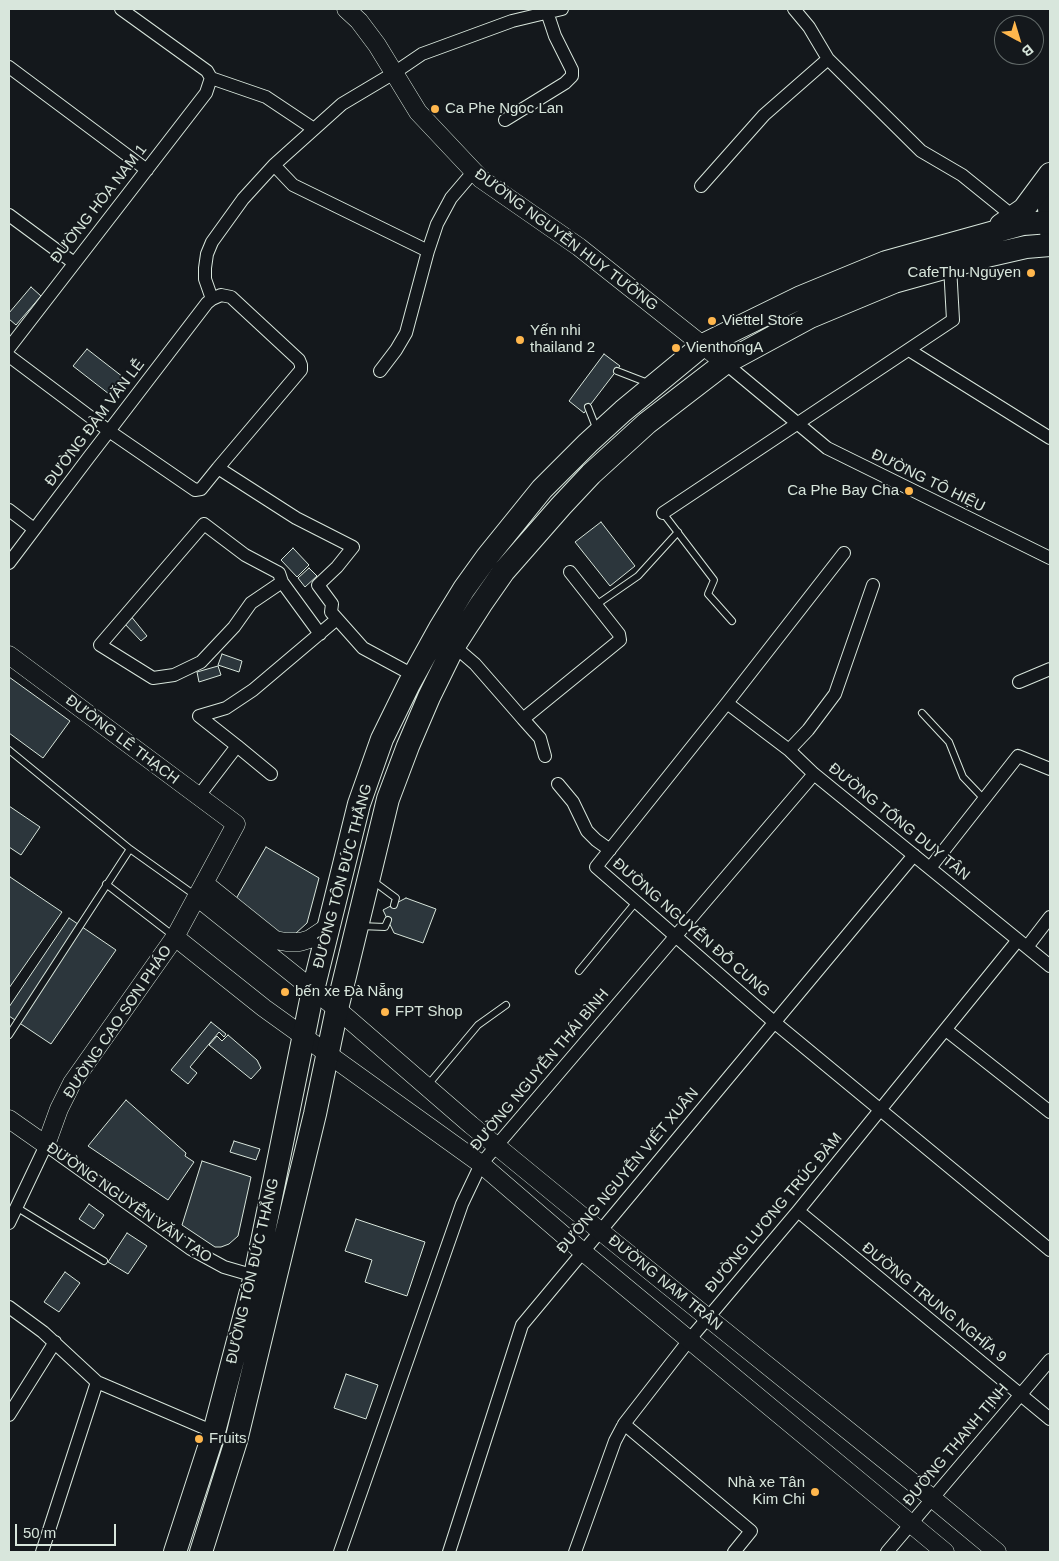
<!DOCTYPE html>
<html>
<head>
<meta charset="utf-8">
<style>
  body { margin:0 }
  #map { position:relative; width:1059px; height:1561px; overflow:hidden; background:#14181c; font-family:Helvetica,sans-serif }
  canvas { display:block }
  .frame { position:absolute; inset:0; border:10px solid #d8e6dc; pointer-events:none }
  .north { position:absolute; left:994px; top:15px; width:50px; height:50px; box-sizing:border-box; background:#14181c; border:1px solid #626a69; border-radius:50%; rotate:141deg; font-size:14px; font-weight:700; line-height:20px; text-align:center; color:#d8e6dc }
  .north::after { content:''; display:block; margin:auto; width:18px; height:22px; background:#ffb74d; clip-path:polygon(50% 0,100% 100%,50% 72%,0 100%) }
  .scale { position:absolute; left:15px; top:1524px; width:101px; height:22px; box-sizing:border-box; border:2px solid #d8e6dc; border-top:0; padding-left:6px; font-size:15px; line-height:18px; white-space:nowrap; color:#d8e6dc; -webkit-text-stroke:4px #14181c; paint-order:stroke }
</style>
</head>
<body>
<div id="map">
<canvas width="1059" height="1561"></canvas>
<div class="frame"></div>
<div class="north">B</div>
<div class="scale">50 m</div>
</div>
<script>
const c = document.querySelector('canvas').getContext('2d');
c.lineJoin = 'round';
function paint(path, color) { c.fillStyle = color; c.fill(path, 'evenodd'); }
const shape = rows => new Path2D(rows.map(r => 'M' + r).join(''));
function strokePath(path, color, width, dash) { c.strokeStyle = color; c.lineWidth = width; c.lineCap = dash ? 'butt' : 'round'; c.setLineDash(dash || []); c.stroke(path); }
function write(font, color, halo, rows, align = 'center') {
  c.font = font + ' Helvetica,sans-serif'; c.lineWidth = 4; c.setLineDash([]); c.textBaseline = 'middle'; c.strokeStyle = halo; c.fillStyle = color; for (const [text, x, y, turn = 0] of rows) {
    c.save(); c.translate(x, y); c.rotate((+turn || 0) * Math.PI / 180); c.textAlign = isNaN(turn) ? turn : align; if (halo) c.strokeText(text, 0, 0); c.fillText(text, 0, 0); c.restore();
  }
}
const building = shape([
  [31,287,41,296,16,325,9,319,9,313,31,287],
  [87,349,123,377,109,394,73,366,87,349],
  [604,354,620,366,584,413,569,401,604,354],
  [601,522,635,566,610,586,575,542,601,522],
  [293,548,309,565,297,577,281,560,293,548],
  [309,568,317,576,305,587,298,578,309,568],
  [130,615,147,636,141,641,123,622,130,615],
  [222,654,242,661,239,672,218,665,222,654],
  [218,666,221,675,199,682,197,672,218,666],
  [9,677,70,721,43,758,9,733,9,677],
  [9,806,40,827,21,855,9,847,9,806],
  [266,847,319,878,307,923,295,934,273,934,235,903,237,897,266,847],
  [10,877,62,912,9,988,9,879,10,877],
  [406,898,436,909,423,943,394,933,383,910,406,898],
  [69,918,116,950,51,1044,9,1016,9,1007,69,918],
  [211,1022,226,1034,224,1037,219,1032,190,1067,197,1073,188,1084,171,1070,211,1022],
  [228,1035,257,1060,261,1068,251,1079,209,1045,217,1036,222,1041,228,1035],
  [126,1100,186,1153,185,1156,194,1162,168,1200,88,1146,126,1100],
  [234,1141,260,1149,256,1160,230,1152,234,1141],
  [202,1161,251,1177,238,1236,229,1244,221,1247,215,1247,182,1225,202,1161],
  [89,1204,104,1215,94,1229,79,1219,89,1204],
  [356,1219,425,1242,407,1296,365,1282,372,1260,345,1251,356,1219],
  [127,1233,147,1246,128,1274,108,1262,127,1233],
  [65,1272,80,1283,59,1312,44,1302,65,1272],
  [346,1374,378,1385,366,1419,334,1408,346,1374]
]);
const lane = shape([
  [617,371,648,383],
  [588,407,597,430],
  [663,513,714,580,708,594,732,621],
  [596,605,638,576,678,532],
  [922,713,949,742,963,777,984,799],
  [9,750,130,849,196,896],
  [373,881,396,898,394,905],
  [106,884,175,937],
  [360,926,385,927,388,920],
  [579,971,636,902],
  [9,1035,130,849],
  [427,1086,478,1025,506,1005],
  [16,1207,104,1261]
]);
const street = shape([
  [121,9,207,71,211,78,266,97,314,129],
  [794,9,809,27,828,59,921,151,962,175,1014,217],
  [9,67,147,170],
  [505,120,565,83,572,76,572,70,555,36,547,12],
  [274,165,293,185,428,251],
  [701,186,764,115,828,59],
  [9,215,74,263],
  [212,299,205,279,205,268,207,254,212,242,243,199,274,165,342,104,394,73,422,54,512,21,562,9],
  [9,348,206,93,211,78],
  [909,350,1050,438],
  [9,356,109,431,195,490,201,489,218,468,301,370,301,365,299,360,231,297,221,295,212,299,207,303,109,431,89,457,9,563],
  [725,363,827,448,1050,558],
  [380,371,396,350,406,333,428,251,437,224,451,198,474,171],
  [218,468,296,518,353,547,337,567,318,585,332,604,331,612,363,648,413,675],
  [9,510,34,529],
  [663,513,953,320,950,266],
  [844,553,727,703,596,867,774,1022,1050,1250],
  [282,582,279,573,245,555,204,524,100,645,153,678,174,675,201,662,234,627,251,603,282,582,320,634],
  [454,646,475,664,523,719],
  [1019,682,1050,669],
  [727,703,789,750,814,774,1050,966],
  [199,716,226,708,253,690,337,619],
  [237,746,271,774],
  [789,750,808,730,835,694,873,585],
  [545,756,540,738,523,719,620,640,619,634,570,572],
  [558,784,573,802,587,831,596,840,610,850],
  [198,797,237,746,199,716],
  [930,868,1018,756,1050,769],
  [1027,947,1050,917],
  [946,1030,1050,1112],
  [798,1211,1050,1419],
  [9,1223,46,1145,191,1249,224,1267,255,1276],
  [9,1307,43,1332,97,1382,214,1432],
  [9,1415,55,1342],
  [624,1424,751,1531,734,1552],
  [42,1552,97,1382],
  [340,1552,462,1204,481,1164,814,774],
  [449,1552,522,1325,914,855],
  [575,1552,615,1441,624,1424,690,1339,798,1211,1018,940],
  [887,1552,1050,1360]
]);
const secondary = shape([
  [346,9,359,21,377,45,418,112,481,179,579,247,725,363],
  [9,655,236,824,175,937,72,1083,59,1109,46,1145,9,1119],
  [204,883,275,940,286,942,300,942,310,939,328,927],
  [197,897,337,1009,471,1125,599,1230,932,1498,997,1552],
  [175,937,264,1008,481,1164,582,1251,945,1552]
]);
const primary = shape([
  [1050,236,1047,203,1050,187]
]);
const highway = shape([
  [1001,225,1024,209,1050,174],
  [175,1552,214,1432,255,1276,313,990,359,804,382,739,409,684,440,628,464,589,487,557,542,489,588,443,623,411,703,345,801,297,886,262,1023,224,1050,222],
  [201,1552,236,1441,315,1114,337,1009,388,799,408,746,429,697,454,646,481,604,504,571,561,506,591,474,647,423,725,363,810,317,894,282,991,255,1026,247,1050,245]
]);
const markers = [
  [435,109,5,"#ffb74d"],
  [1031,273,5,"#ffb74d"],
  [712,321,5,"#ffb74d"],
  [520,340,5,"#ffb74d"],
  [676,348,5,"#ffb74d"],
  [909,491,5,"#ffb74d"],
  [285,992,5,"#ffb74d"],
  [385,1012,5,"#ffb74d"],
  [199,1439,5,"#ffb74d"],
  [815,1492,5,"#ffb74d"]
];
const poiNames = [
  ["Ca Phe Ngoc Lan",445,109],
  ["CafeThu Nguyen",1021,273,"right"],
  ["Viettel Store",722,321],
  ["Yến nhi",530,331],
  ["thailand 2",530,348],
  ["VienthongA",686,348],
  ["Ca Phe Bay Cha",899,491,"right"],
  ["bến xe Đà Nẵng",295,992],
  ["FPT Shop",395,1012],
  ["Fruits",209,1439],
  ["Nhà xe Tân",805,1483,"right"],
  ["Kim Chi",805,1500,"right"]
];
const streetNames = [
  ["ĐƯỜNG HÒA NAM 1",99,204,-52],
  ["ĐƯỜNG NGUYỄN HUY TƯỞNG",566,240,37],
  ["ĐƯỜNG ĐÀM VĂN LỄ",95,423,-53],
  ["ĐƯỜNG TÔ HIỆU",928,481,26],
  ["ĐƯỜNG LÊ THẠCH",122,740,37],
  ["ĐƯỜNG TỐNG DUY TÂN",899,822,39],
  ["ĐƯỜNG TÔN ĐỨC THẮNG",343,876,-75],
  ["ĐƯỜNG NGUYỄN ĐỖ CUNG",691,928,41],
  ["ĐƯỜNG CAO SƠN PHÁO",118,1022,-56],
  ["ĐƯỜNG NGUYỄN THÁI BÌNH",540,1070,-50],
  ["ĐƯỜNG NGUYỄN VIẾT XUÂN",628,1171,-50],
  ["ĐƯỜNG NGUYỄN VĂN TẠO",129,1203,35],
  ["ĐƯỜNG LƯƠNG TRÚC ĐÀM",774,1213,-50],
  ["ĐƯỜNG TÔN ĐỨC THẮNG",253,1271,-77],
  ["ĐƯỜNG NAM TRÂN",665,1283,39],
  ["ĐƯỜNG TRUNG NGHĨA 9",934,1303,39],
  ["ĐƯỜNG THANH TỊNH",956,1445,-50]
];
paint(building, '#2c363c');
strokePath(building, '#d8e6dc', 1);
strokePath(lane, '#d8e6dc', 8);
strokePath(street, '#d8e6dc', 14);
strokePath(secondary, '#d8e6dc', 19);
strokePath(primary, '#d8e6dc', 21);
strokePath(highway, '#d8e6dc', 24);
strokePath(lane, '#14181c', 6);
strokePath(street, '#14181c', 12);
strokePath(secondary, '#14181c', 18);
strokePath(primary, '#14181c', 19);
strokePath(highway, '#14181c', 22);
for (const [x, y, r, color] of markers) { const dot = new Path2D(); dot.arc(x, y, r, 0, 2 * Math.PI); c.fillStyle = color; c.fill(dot); strokePath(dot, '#14181c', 2); }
write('15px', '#d8e6dc', '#14181c', poiNames, 'left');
write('15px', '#d8e6dc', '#14181c', streetNames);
</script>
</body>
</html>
